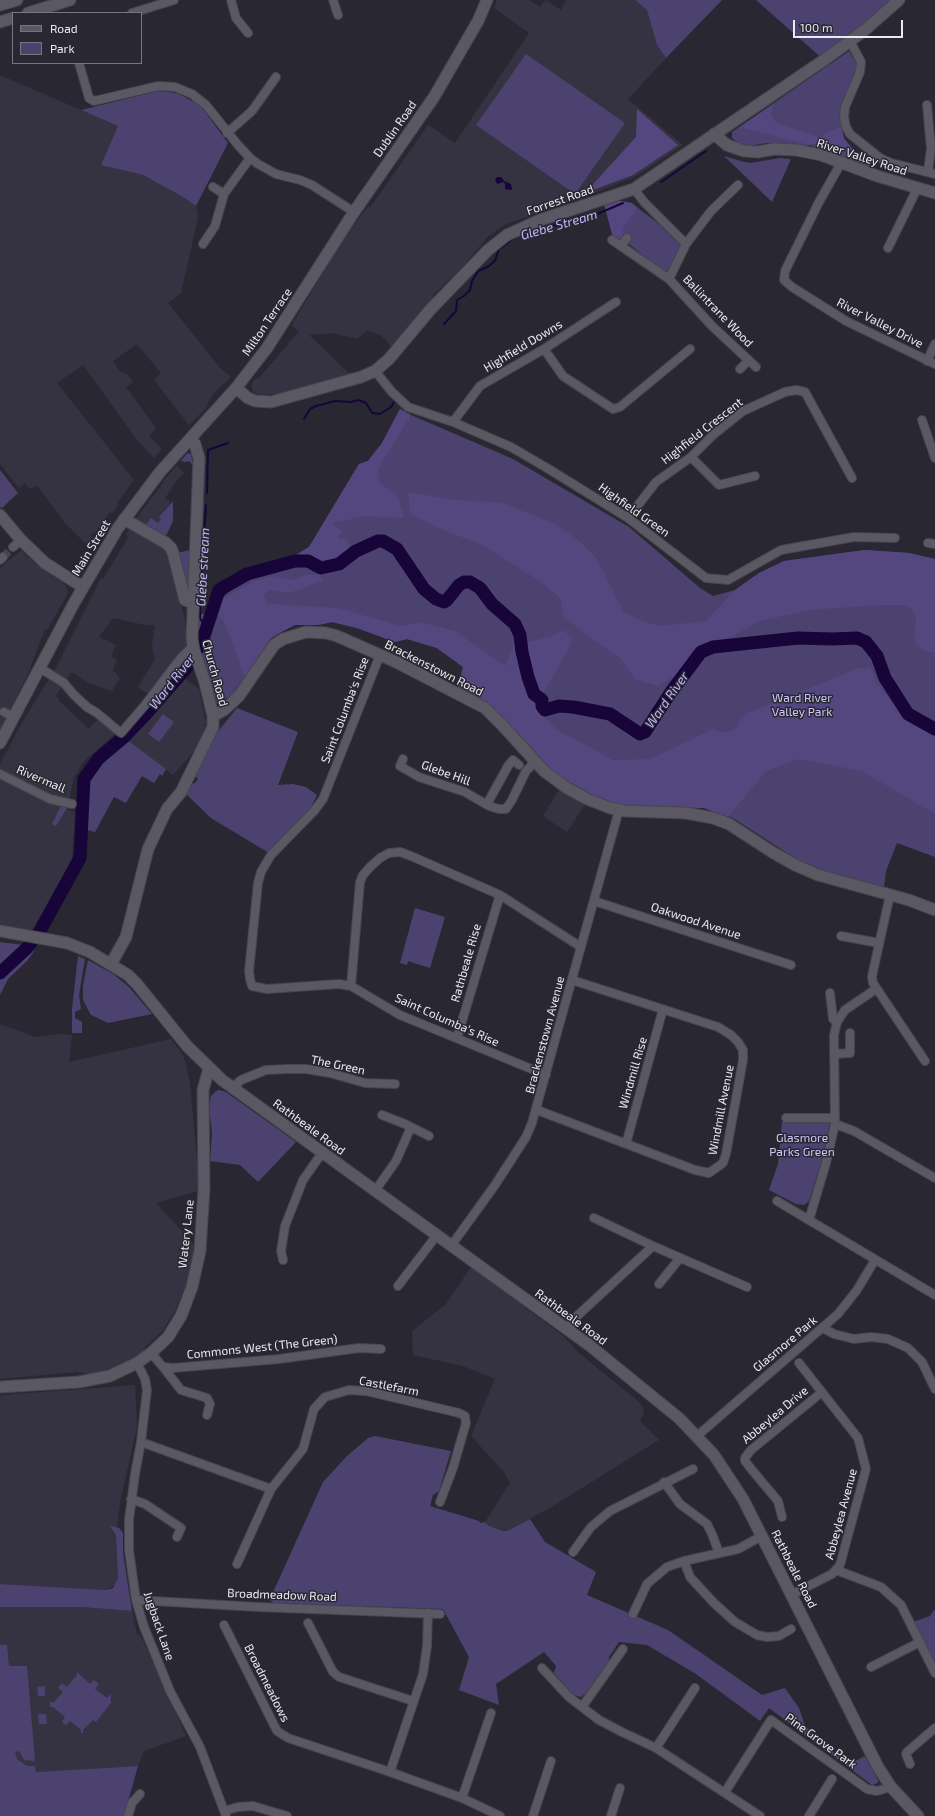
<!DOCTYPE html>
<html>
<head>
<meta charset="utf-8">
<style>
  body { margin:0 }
  #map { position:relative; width:935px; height:1816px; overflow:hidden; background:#292832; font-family:"Exo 2",sans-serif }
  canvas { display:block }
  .legend { position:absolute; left:12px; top:12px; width:130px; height:52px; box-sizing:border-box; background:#292832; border:1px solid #77767e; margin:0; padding:5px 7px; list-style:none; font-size:12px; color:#ebeaf0 }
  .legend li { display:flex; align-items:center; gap:8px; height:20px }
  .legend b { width:20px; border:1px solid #77767e }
  .scale { position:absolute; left:793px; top:20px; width:110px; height:18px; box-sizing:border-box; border:2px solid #ebeaf0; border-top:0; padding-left:5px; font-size:12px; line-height:14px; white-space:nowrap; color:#ebeaf0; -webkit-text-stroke:3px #292832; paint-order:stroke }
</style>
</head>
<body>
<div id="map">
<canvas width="935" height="1816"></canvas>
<ul class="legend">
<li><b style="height:5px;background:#5a5863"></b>Road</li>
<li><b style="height:11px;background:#4b4270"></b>Park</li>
</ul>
<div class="scale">100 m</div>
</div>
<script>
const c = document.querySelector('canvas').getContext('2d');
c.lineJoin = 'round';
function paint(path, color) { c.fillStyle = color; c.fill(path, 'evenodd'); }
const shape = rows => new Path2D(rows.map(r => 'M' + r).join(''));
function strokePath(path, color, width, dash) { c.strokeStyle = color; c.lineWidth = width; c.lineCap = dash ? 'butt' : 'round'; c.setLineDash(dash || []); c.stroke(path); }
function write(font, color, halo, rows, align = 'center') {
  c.font = font + ' "Exo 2",sans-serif'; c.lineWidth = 3; c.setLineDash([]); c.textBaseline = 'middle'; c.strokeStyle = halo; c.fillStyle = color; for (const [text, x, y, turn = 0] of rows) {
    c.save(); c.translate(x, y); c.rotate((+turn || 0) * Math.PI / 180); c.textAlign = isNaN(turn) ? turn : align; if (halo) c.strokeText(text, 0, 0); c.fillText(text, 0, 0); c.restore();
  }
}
const built = shape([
  [497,0,529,0,540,7,546,0,561,10,566,0,635,0,647,10,657,45,666,58,628,99,683,145,636,176,584,197,506,224,488,236,461,269,433,295,433,298,392,348,387,341,380,335,368,330,357,339,333,333,309,335,351,375,279,394,262,395,253,392,251,385,254,380,260,377,299,331,292,326,294,321,342,241,368,206,370,208,428,125,455,143,529,33,494,8],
  [0,72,0,75,118,126,102,165,143,175,183,197,196,206,198,218,181,293,157,311,168,303,220,368,231,377,213,394,205,409,189,425,154,380,161,373,137,344,113,361,120,372,127,374,133,382,126,387,156,428,149,436,162,449,154,458,137,440,83,365,57,383,134,480,117,503,118,505,112,514,110,512,95,533,93,532,91,535,93,538,86,544,64,522,37,485,30,489,25,483,19,488,0,464],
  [177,465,184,473,171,487,172,488,165,498,171,502,160,517,161,519,158,523,144,527,135,520,164,482,163,481],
  [133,529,157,542,169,552,185,621,189,646,149,695,138,687,155,659,152,646,155,625,145,625,113,618,99,637,116,645,111,656,117,660,113,670,120,678,112,691,87,682,72,672,64,683,56,696,59,699,58,700,89,729,99,718,116,733,83,762,74,778,67,809,75,812,72,859,36,931,0,925,0,764,22,723,58,664,101,578,103,579,116,558,128,537,126,534,129,530],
  [21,550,37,565,62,582,66,586,68,593,47,630,45,629,27,676,0,730,0,568],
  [181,676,199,689,206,724,204,733,198,747,173,775,126,739],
  [559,790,585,804,567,832,543,816],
  [0,1024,35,1037,58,1034,72,1035,69,1062,171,1039,182,1053,186,1064,190,1084,197,1160,204,1189,156,1203,200,1251,175,1311,162,1331,146,1346,137,1363,110,1376,76,1372,0,1379],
  [471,1267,562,1335,579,1353,639,1402,643,1407,644,1412,640,1421,659,1440,550,1508,507,1531,489,1526,485,1522,510,1483,504,1472,471,1436,495,1379,463,1366,413,1355,412,1331,446,1304],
  [135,1385,137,1427,120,1502,116,1535,118,1578,117,1583,108,1590,0,1584,0,1397,2,1395],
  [0,1607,81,1607,132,1611,137,1634,141,1636,186,1736,144,1751,138,1766,36,1772,0,1770]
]);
const green = shape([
  [635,0,722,0,666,58,657,45,647,10],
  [756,0,899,0,824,60],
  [849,51,858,66,857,74,841,114,841,126,831,130,821,139,810,145,824,144,856,153,880,172,809,145,807,147,767,143,743,147,732,138,732,132],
  [526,54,625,123,575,194,476,125],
  [158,91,177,93,200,105,228,143,196,206,183,197,143,175,101,165,118,126,81,110],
  [724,156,741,161,750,163,780,158,791,159,772,202],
  [638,208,659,224,681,246,668,271,664,273,623,239,623,229],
  [400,409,411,415,513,459,629,527,700,588,713,596,735,590,759,573,784,561,865,550,909,553,935,559,935,857,897,843,886,871,884,887,825,871,798,860,733,818,704,808,625,806,482,701,458,688,463,667,437,648,407,639,395,642,357,628,332,622,318,625,295,625,279,633,270,639,238,692,216,704,197,648,196,614,217,614,221,600,231,589,243,582,276,571,283,559,291,558,309,547,359,464,368,461,382,443],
  [187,453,191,454,193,465,189,461,185,462,181,461],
  [0,470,18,493,2,508,0,507],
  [173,501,173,521,166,536,144,527,151,518,158,523,161,519,159,517],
  [190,550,188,595,177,553],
  [237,708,298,732,278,785,293,784,306,787,317,795,309,811,269,853,211,818,186,794,190,784,195,783,198,779,194,775,215,735],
  [163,714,174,722,159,742,148,734],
  [126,739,166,769,162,776,160,774,154,783,142,776,126,803,114,797,95,832,84,829,84,797,86,786,89,779,100,762],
  [61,806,67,808,56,826,52,824],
  [415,908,445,917,430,968,408,961,407,965,400,963],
  [0,942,31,946,34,951,28,960,8,979,0,995],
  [78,956,85,959,79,995,81,1009,75,1012,75,1018,82,1022,82,1033,72,1033,72,1009],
  [88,960,113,974,128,986,152,1014,108,1023,91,1015,83,1000,83,985],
  [219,1090,226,1092,296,1142,258,1182,240,1165,210,1161,212,1133,209,1107,211,1096,216,1091],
  [782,1122,830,1122,821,1163,809,1201,804,1205,796,1204,769,1190,778,1164],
  [375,1436,451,1451,439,1491,433,1495,430,1506,479,1521,480,1523,485,1522,489,1526,504,1531,507,1531,530,1519,545,1542,596,1572,587,1595,668,1630,762,1695,785,1688,799,1708,805,1726,814,1734,815,1739,850,1764,865,1756,878,1780,878,1783,872,1785,769,1708,760,1721,696,1674,647,1645,619,1642,609,1657,609,1661,585,1694,581,1697,573,1695,554,1673,556,1666,544,1652,496,1684,499,1705,459,1690,469,1657,443,1609,273,1603,270,1599,323,1482,347,1456,368,1438],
  [110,1526,119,1528,123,1533,123,1553,132,1611,81,1607,0,1607,0,1584,108,1590,113,1588,118,1578,116,1535],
  [935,1609,935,1666,913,1622,930,1616],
  [0,1645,7,1645,9,1666,27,1666,35,1761,24,1760,19,1751,15,1752,17,1759,27,1766,35,1766,36,1772,138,1766,124,1816,0,1816],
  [77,1672,90,1684,94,1680,99,1684,95,1689,107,1698,111,1694,111,1703,96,1722,93,1720,83,1730,83,1733,81,1733,81,1730,70,1721,66,1725,62,1722,65,1717,53,1707,50,1707,50,1702,54,1702,63,1692,58,1688,62,1683,67,1687,77,1675],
  [45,1686,45,1696,38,1696,37,1687],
  [38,1714,46,1714,47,1724,39,1724]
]);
const forest = shape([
  [773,105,771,115,776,123,821,138,824,134,831,130,841,126,844,138,856,153,824,144,809,145,740,127],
  [637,109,678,145,633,175,585,193,636,137],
  [612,201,622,201,632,203,638,208,623,229,623,239,619,241,613,238,604,204],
  [400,409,411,415,378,469,379,482,398,497,404,518,365,516,333,523,333,526,342,530,338,539,346,539,349,544,346,552,331,564,322,563,312,559,283,559,291,558,309,547,359,464,368,461,382,443],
  [408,492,456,500,502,503,553,523,577,539,597,559,623,611,639,620,660,626,706,621,735,590,759,573,784,561,865,550,909,553,935,559,935,653,922,650,915,641,914,637,916,615,911,609,904,605,882,605,809,610,760,621,733,636,692,654,675,676,658,686,635,679,620,658,588,636,563,616,561,599,544,584,483,545,441,529,410,514],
  [320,574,323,581,289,593,269,590,263,596,268,604,338,608,401,626,420,622,455,631,505,666,513,646,552,636,563,630,572,638,568,652,561,662,537,704,541,713,556,729,613,760,651,759,713,729,726,733,738,728,739,722,748,713,839,676,857,669,869,667,874,673,875,680,901,715,935,732,935,814,862,771,799,759,766,771,728,817,704,808,625,806,605,801,573,786,551,771,482,701,458,688,463,667,437,648,407,639,395,642,357,628,332,622,318,625,295,625,279,633,270,639,245,678,225,623,217,614,221,600,254,581,273,576,295,580,304,575]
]);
const water = shape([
  [497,177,501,177,504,181,511,184,512,190,505,189,505,184,504,182,497,184,495,179]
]);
const stream = shape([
  [661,182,706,151],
  [444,324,456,311,457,300,464,296,470,290,472,281,478,271,489,266,495,261,499,249,510,241,519,235,595,215,623,203],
  [304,419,310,409,316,406,335,401,351,402,358,400,366,403,372,413,380,414,391,407,394,402],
  [207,493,208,450,228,443],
  [206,628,200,618,200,598,206,505]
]);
const river = shape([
  [0,973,27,948,41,929,80,858,84,779,98,759,124,737,146,714,188,666,203,639,219,590,247,574,295,561,308,561,321,568,339,564,356,551,378,541,383,541,397,549,424,589,436,599,444,602,447,600,459,585,464,582,470,582,480,588,492,604,515,624,520,635,522,652,528,677,534,694,542,700,542,706,545,710,559,706,573,707,610,714,640,734,645,732,671,692,701,652,713,647,798,638,832,639,857,638,866,642,877,656,885,678,908,714,935,729]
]);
const streetTunnel = shape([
  [3,557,13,547]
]);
const street = shape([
  [231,0,236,18,248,33],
  [333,0,338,15],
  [132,13,174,0],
  [850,41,861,62,860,72,845,107,844,117,846,127,850,134,880,158,891,163,935,174],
  [79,63,89,98,94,101,158,86,175,87,192,94,206,105,238,145,250,158,258,164,276,174,300,180,312,185,354,212],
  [927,105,931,148,928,172],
  [227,133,252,111,276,77],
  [841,163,819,202,785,271,784,280,792,287,846,321,935,364],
  [213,187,224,194],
  [634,189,644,202,686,244],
  [612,240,669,279,712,326,756,367],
  [203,244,215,226,224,194,250,158],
  [621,246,627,238],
  [888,248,917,189],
  [669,279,686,244,711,211,738,185],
  [544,349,563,376,613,409,620,407,690,349],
  [927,361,935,344],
  [740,369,749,360],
  [375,371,392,392,408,407,453,422,511,447,547,468,628,518,706,578,728,580,781,550,854,537,895,538],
  [922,420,935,458],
  [453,422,480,386,544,349,616,302],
  [691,457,719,485,755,476],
  [628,518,656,482,691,457,713,435,743,411,785,392,796,390,805,392,852,478],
  [928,543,935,544],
  [13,547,21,540],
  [0,560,3,557],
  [380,655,323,799,314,811,271,855,261,872,258,883,249,971,250,979,252,986,267,989,339,984,351,986,400,1015,546,1075],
  [40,668,64,683,74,695,87,707,97,713,121,733,145,705,180,659,193,646],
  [4,712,14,717],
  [403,759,400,766,419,777,465,792,489,806,499,809,506,809,512,800,526,771,535,762],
  [0,774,50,799,72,804],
  [487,804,508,766,513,760,519,765],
  [890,895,874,967,872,977,873,983,925,1061],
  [594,901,791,965],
  [841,936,879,943],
  [351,986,360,882,363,875,370,867,380,858,389,853,400,852,411,856,500,895,581,947],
  [830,993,833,1019,837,1022],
  [457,1038,500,895],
  [834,1054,850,1053,850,1033],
  [232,1088,241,1080,266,1070,287,1069,306,1069,330,1073,365,1083,395,1084],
  [537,1110,695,1170,709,1173,723,1163,726,1154,743,1060,743,1050,738,1042,731,1035,718,1027,572,980],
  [382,1115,405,1124,429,1136],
  [786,1118,835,1118],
  [835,1124,854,1131,935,1178],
  [626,1144,663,1009],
  [375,1191,396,1161,411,1127],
  [777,1201,935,1295],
  [594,1218,653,1246,747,1287],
  [809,1220,826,1163,835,1124,834,1035,837,1022,845,1010,876,989],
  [451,1246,495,1185,526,1137,532,1123,619,810],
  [283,1260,281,1251,285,1226,303,1180,322,1153],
  [659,1284,680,1258],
  [398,1286,437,1235],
  [823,1328,834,1334,854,1339,871,1337,888,1339,908,1348,922,1362,935,1389],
  [567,1329,577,1316,653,1246],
  [151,1353,163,1367,173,1368,279,1359,359,1348,381,1349],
  [137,1363,145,1379,147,1390,141,1442,135,1474,129,1520,129,1550,136,1600,144,1627,170,1691,200,1747,226,1816],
  [163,1367,181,1390,207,1398,210,1404,207,1415],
  [697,1436,838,1314,857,1290,875,1260],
  [141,1442,271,1489],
  [664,1482,680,1504,707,1524,712,1534,719,1553],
  [131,1499,145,1504,181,1528,177,1537],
  [782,1517,778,1501,752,1470,745,1461,745,1458,751,1450,822,1392],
  [573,1552,591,1527,610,1511,693,1469],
  [684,1561,690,1577,714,1603,735,1622,757,1635,767,1637,779,1636,791,1629],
  [237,1564,271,1489,303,1449,314,1409,325,1397,349,1390,366,1391,459,1413,465,1416,466,1423,453,1468,440,1502],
  [836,1570,881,1587,901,1605,935,1673],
  [793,1594,832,1574,840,1565,866,1469,858,1438,799,1363],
  [136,1600,258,1607,440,1614],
  [633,1614,647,1584,667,1567,684,1561,738,1549,762,1536],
  [308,1623,333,1672,339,1677,413,1701],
  [224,1625,277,1731,288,1738,390,1772,462,1798,500,1816],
  [871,1667,920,1642],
  [542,1668,569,1697,599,1720,622,1732,656,1748,760,1816],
  [582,1707,623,1649],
  [656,1748,695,1688],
  [910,1764,906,1754,907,1752,935,1728],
  [390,1772,423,1674,427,1646,428,1613],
  [725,1792,771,1720,867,1789,877,1791,891,1787],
  [462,1798,491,1713],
  [224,1811,238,1807,253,1806,287,1816],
  [128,1816,132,1803,140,1794],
  [533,1816,551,1761],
  [611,1816,620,1788],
  [809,1816,832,1779]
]);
const secondary = shape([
  [0,5,17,0],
  [28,13,70,0],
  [0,22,13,18],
  [714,134,727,145,744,151,758,152,774,149,796,150,821,155,877,176,935,193],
  [236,388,248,398,255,401,271,402,361,377,375,371,389,359,430,310,488,250,507,235,540,220,634,189,824,60,865,30,899,0],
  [0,515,21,540,45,563,83,587],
  [124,519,166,543,171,548,173,553,185,600,193,603],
  [213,716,224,710,239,696,274,645,283,639,306,632,326,633,337,636,396,662,485,708,503,726,544,771,567,788,587,799,610,808,625,811,686,813,713,818,729,824,772,852,795,865,818,875,909,900,935,910],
  [0,743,74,603,118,528,160,472,236,388,267,348,354,212,434,97,478,21,487,0],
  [0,931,67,943,90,952,128,975,137,984,187,1046,222,1080,589,1345,680,1419,714,1455,743,1499,878,1767,891,1787,918,1816],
  [111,964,126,937,148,849,167,809,181,792,213,727,213,716,205,683,194,650,192,639,199,458,195,444,190,439],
  [0,1387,79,1382,110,1376,137,1363,151,1353,168,1337,181,1316,192,1287,200,1251,204,1189,203,1090,209,1068]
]);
const streetNames = [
  ["Dublin Road",395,129,-55],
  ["River Valley Road",862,157,18],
  ["Forrest Road",560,200,-19],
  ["Ballintrane Wood",718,311,46],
  ["Milton Terrace",267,322,-56],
  ["River Valley Drive",880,323,27],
  ["Highfield Downs",523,346,-31],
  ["Highfield Crescent",702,431,-38],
  ["Highfield Green",634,510,35],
  ["Main Street",91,548,-59],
  ["Brackenstown Road",434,668,27],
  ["Church Road",215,673,75],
  ["Saint Columba's Rise",345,710,-69],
  ["Glebe Hill",446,773,20],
  ["Rivermall",41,779,23],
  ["Oakwood Avenue",696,921,18],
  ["Rathbeale Rise",466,963,-74],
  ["Saint Columba's Rise",447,1020,24],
  ["Brackenstown Avenue",545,1035,-75],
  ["The Green",338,1065,12],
  ["Windmill Rise",633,1073,-74],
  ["Windmill Avenue",721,1110,-79],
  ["Rathbeale Road",309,1127,36],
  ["Watery Lane",186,1234,-84],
  ["Rathbeale Road",571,1317,36],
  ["Glasmore Park",785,1344,-40],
  ["Commons West (The Green)",262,1347,-6],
  ["Castlefarm",389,1386,11],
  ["Abbeylea Drive",775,1415,-40],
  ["Abbeylea Avenue",841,1514,-75],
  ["Rathbeale Road",794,1569,63],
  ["Broadmeadow Road",282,1595,2],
  ["Jugback Lane",159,1626,71],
  ["Broadmeadows",267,1683,63],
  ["Pine Grove Park",821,1741,36]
];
const parkNames = [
  ["Ward River",802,698],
  ["Valley Park",802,712],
  ["Glasmore",802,1138],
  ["Parks Green",802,1152]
];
const waterNames = [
  ["Glebe Stream",559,225,-16],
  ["Glebe stream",203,567,-87],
  ["Ward River",172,682,-52],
  ["Ward River",667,700,-55]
];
paint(built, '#353342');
paint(green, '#4b4270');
paint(forest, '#544780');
paint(water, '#170539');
strokePath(stream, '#170539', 2);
strokePath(river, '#170539', 13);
strokePath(streetTunnel, '#46454e', 8, [8, 4]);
strokePath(street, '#46454d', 10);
strokePath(secondary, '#46454d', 13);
strokePath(street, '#5a5863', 8);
strokePath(secondary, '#5a5863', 11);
write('12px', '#ebeaf0', '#292832', streetNames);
write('12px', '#d0c8fd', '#292832', parkNames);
write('italic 13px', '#c3b7fc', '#292832', waterNames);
</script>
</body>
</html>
